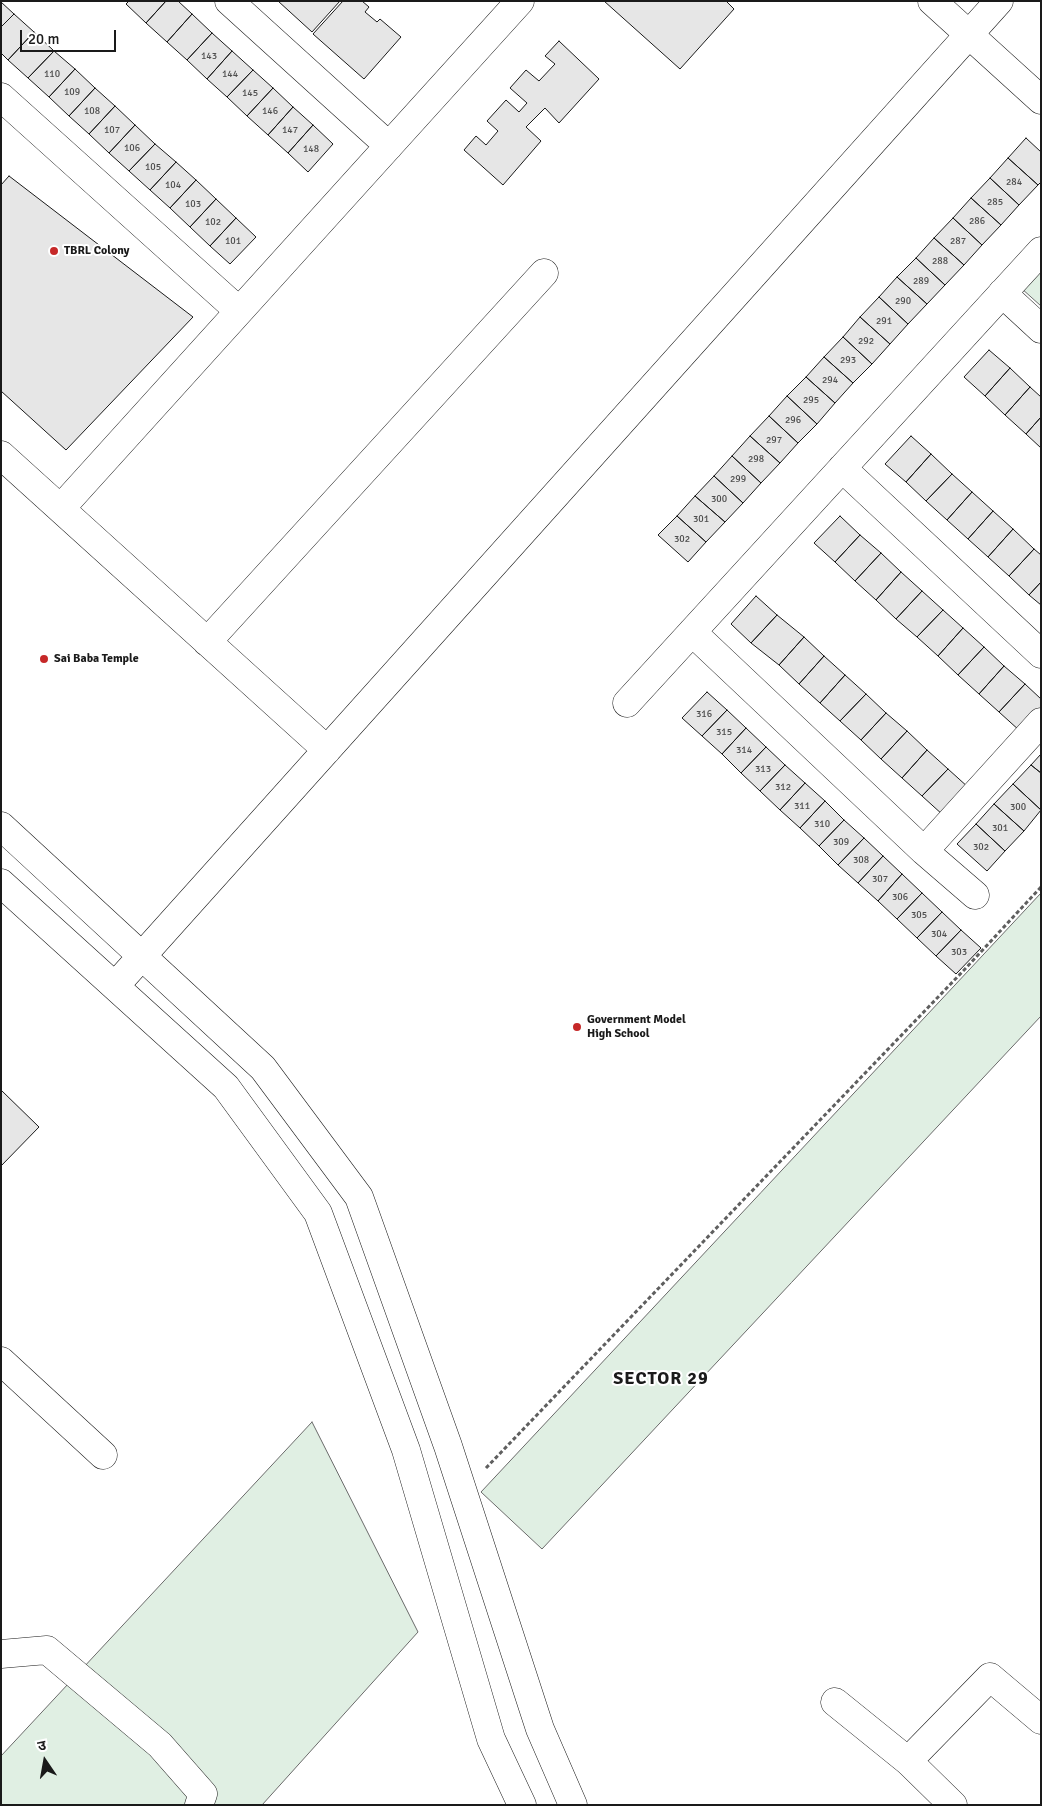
<!DOCTYPE html>
<html>
<head>
<meta charset="utf-8">
<style>
  body { margin:0 }
  #map { position:relative; width:1042px; height:1806px; overflow:hidden; background:#fff; font-family:Signika,"Noto Sans Devanagari",sans-serif }
  canvas { display:block }
  .frame { position:absolute; inset:0; border:2px solid #1a1a1a; pointer-events:none }
  .north { position:absolute; left:20px; top:1736px; width:50px; height:50px; -webkit-text-stroke:4px #fff; paint-order:stroke; rotate:348deg; font-size:14px; font-weight:700; line-height:20px; text-align:center; color:#1a1a1a }
  .north::after { content:''; display:block; margin:auto; width:18px; height:22px; background:#1a1a1a; clip-path:polygon(50% 0,100% 100%,50% 72%,0 100%) }
  .scale { position:absolute; left:20px; top:30px; width:96px; height:22px; box-sizing:border-box; border:2px solid #1a1a1a; border-top:0; padding-left:6px; font-size:15px; line-height:18px; white-space:nowrap; color:#1a1a1a; -webkit-text-stroke:4px #fff; paint-order:stroke }
</style>
</head>
<body>
<div id="map">
<canvas width="1042" height="1806"></canvas>
<div class="frame"></div>
<div class="north">उ</div>
<div class="scale">20 m</div>
</div>
<script>
const c = document.querySelector('canvas').getContext('2d');
c.lineJoin = 'round';
function paint(path, color) { c.fillStyle = color; c.fill(path, 'evenodd'); }
const shape = rows => new Path2D(rows.map(r => 'M' + r).join(''));
function strokePath(path, color, width, dash) { c.strokeStyle = color; c.lineWidth = width; c.lineCap = dash ? 'butt' : 'round'; c.setLineDash(dash || []); c.stroke(path); }
function write(font, color, halo, rows, align = 'center') {
  c.font = font + ' Signika,sans-serif'; c.lineWidth = 4; c.setLineDash([]); c.textBaseline = 'middle'; c.strokeStyle = halo; c.fillStyle = color; for (const [text, x, y, turn = 0] of rows) {
    c.save(); c.translate(x, y); c.rotate((+turn || 0) * Math.PI / 180); c.textAlign = isNaN(turn) ? turn : align; if (halo) c.strokeText(text, 0, 0); c.fillText(text, 0, 0); c.restore();
  }
}
const green = shape([
  [1041,266,1041,306,1021,288,1041,266],
  [1041,893,1041,1016,542,1549,481,1492,1041,893],
  [312,1422,418,1632,262,1805,1,1805,1,1756,312,1422]
]);
const building = shape([
  [129,1,166,1,146,23,126,4,129,1],
  [166,1,178,1,192,14,167,42,146,23,166,1],
  [278,1,340,1,312,32,278,1],
  [343,1,362,1,369,7,365,12,377,22,380,19,401,37,364,79,313,34,343,1],
  [604,1,726,1,734,9,680,69,604,1],
  [1,2,14,14,1,27,1,2],
  [14,14,34,32,8,60,1,53,1,27,14,14],
  [192,14,212,33,187,60,167,42,192,14],
  [34,32,54,51,28,78,8,60,34,32],
  [212,33,232,51,207,79,187,60,212,33],
  [559,41,599,79,559,123,545,108,526,127,541,141,503,185,464,150,476,136,486,145,498,131,487,121,506,100,519,112,527,103,510,88,526,70,539,81,555,64,545,56,559,41],
  [54,51,75,69,49,97,28,78,54,51],
  [232,51,253,70,227,97,207,79,232,51],
  [75,69,95,88,69,116,49,97,75,69],
  [253,70,273,88,247,116,227,97,253,70],
  [95,88,115,106,89,134,69,116,95,88],
  [273,88,293,107,268,135,247,116,273,88],
  [115,106,135,125,109,153,89,134,115,106],
  [293,107,313,125,288,153,268,135,293,107],
  [135,125,155,144,129,171,109,153,135,125],
  [313,125,333,144,308,172,288,153,313,125],
  [1026,138,1041,152,1041,182,1038,185,1008,158,1026,138],
  [155,144,176,162,150,190,129,171,155,144],
  [1008,158,1038,185,1019,205,990,178,1008,158],
  [176,162,196,180,170,208,150,190,176,162],
  [9,176,193,317,66,450,1,391,1,185,9,176],
  [990,178,1019,205,1001,225,971,198,990,178],
  [196,180,216,199,190,227,170,208,196,180],
  [971,198,1001,225,982,245,953,218,971,198],
  [216,199,236,218,210,246,190,227,216,199],
  [236,218,256,237,230,264,210,246,236,218],
  [953,218,982,245,964,265,934,238,953,218],
  [934,238,964,265,945,285,916,258,934,238],
  [916,258,945,285,927,304,897,277,916,258],
  [897,277,927,304,908,324,879,297,897,277],
  [879,297,908,324,890,344,860,317,879,297],
  [860,317,890,344,872,364,843,337,860,317],
  [843,337,872,364,853,383,824,357,843,337],
  [989,350,1010,368,985,396,964,377,989,350],
  [824,357,853,383,835,403,806,377,824,357],
  [1010,368,1030,387,1005,415,985,396,1010,368],
  [806,377,835,403,817,424,787,396,806,377],
  [1030,387,1041,397,1041,417,1026,434,1005,415,1030,387],
  [787,396,817,424,798,443,769,416,787,396],
  [769,416,798,443,780,463,750,436,769,416],
  [1041,417,1041,448,1026,434,1041,417],
  [750,436,780,463,761,483,732,456,750,436],
  [911,436,931,454,906,482,885,464,911,436],
  [931,454,952,474,926,501,906,482,931,454],
  [732,456,761,483,743,503,714,476,732,456],
  [952,474,972,492,947,520,926,501,952,474],
  [714,476,743,503,725,522,695,496,714,476],
  [972,492,993,511,968,539,947,520,972,492],
  [695,496,725,522,706,542,677,516,695,496],
  [993,511,1013,529,988,557,968,539,993,511],
  [677,516,706,542,688,562,658,535,677,516],
  [840,516,860,535,835,562,814,543,840,516],
  [1013,529,1034,549,1009,576,988,557,1013,529],
  [860,535,881,553,855,581,835,562,860,535],
  [1034,549,1041,555,1041,582,1029,595,1009,576,1034,549],
  [881,553,901,572,876,600,855,581,881,553],
  [901,572,922,591,896,619,876,600,901,572],
  [1041,582,1041,605,1029,595,1041,582],
  [922,591,943,610,917,637,896,619,922,591],
  [756,596,777,615,751,643,731,624,756,596],
  [943,610,963,628,938,656,917,637,943,610],
  [777,615,804,637,779,665,751,643,777,615],
  [963,628,984,647,958,675,938,656,963,628],
  [804,637,824,656,799,684,779,665,804,637],
  [984,647,1004,666,979,694,958,675,984,647],
  [824,656,845,675,820,703,799,684,824,656],
  [1004,666,1025,684,999,712,979,694,1004,666],
  [845,675,866,694,840,721,820,703,845,675],
  [1025,684,1041,699,1041,708,1020,731,999,712,1025,684],
  [707,692,727,710,702,736,682,718,707,692],
  [866,694,886,713,861,740,840,721,866,694],
  [727,710,746,728,722,754,702,736,727,710],
  [886,713,907,731,881,759,861,740,886,713],
  [746,728,766,747,741,773,722,754,746,728],
  [907,731,927,750,902,778,881,759,907,731],
  [766,747,785,765,760,791,741,773,766,747],
  [927,750,948,769,922,796,902,778,927,750],
  [1041,754,1041,773,1031,765,1041,754],
  [785,765,805,783,780,810,760,791,785,765],
  [1031,765,1041,773,1041,810,1013,784,1031,765],
  [948,769,969,788,943,815,922,796,948,769],
  [805,783,825,801,800,828,780,810,805,783],
  [1013,784,1041,810,1024,831,994,804,1013,784],
  [825,801,844,820,819,846,800,828,825,801],
  [994,804,1024,831,1005,851,976,824,994,804],
  [844,820,864,838,838,865,819,846,844,820],
  [976,824,1005,851,987,871,957,844,976,824],
  [864,838,883,856,858,883,838,865,864,838],
  [883,856,902,874,878,901,858,883,883,856],
  [902,874,922,893,897,919,878,901,902,874],
  [922,893,942,912,917,938,897,919,922,893],
  [942,912,961,930,936,956,917,938,942,912],
  [961,930,981,948,956,974,936,956,961,930],
  [1,1090,39,1127,1,1166,1,1090]
]);
const path = shape([
  [486,1468,965,969,1041,887]
]);
const minor = shape([
  [229,1,389,146],
  [932,1,1041,100],
  [1,97,239,311],
  [1002,293,1041,329],
  [1,455,327,750],
  [842,468,1041,654],
  [61,508,520,1],
  [692,632,924,851,975,895],
  [207,642,544,273],
  [627,703,1041,251],
  [1,826,263,1068,359,1197,448,1446,540,1729,573,1805],
  [924,851,1041,722],
  [1,883,226,1087,318,1213,406,1450,491,1739,522,1805],
  [115,986,999,1],
  [1,1361,103,1455],
  [1,1654,47,1650,160,1745,203,1794,199,1805],
  [835,1702,908,1761,953,1805],
  [908,1761,990,1677,1041,1720]
]);
const markers = [
  [54,251,5,"#c62828"],
  [44,659,5,"#c62828"],
  [577,1027,5,"#c62828"]
];
const numberNames = [
  ["143",209,56],
  ["110",52,74],
  ["144",230,74],
  ["109",72,92],
  ["145",250,93],
  ["108",92,111],
  ["146",270,111],
  ["107",112,130],
  ["147",290,130],
  ["106",132,148],
  ["148",311,149],
  ["105",153,167],
  ["284",1014,182],
  ["104",173,185],
  ["285",995,202],
  ["103",193,204],
  ["286",977,221],
  ["102",213,222],
  ["101",233,241],
  ["287",958,241],
  ["288",940,261],
  ["289",921,281],
  ["290",903,301],
  ["291",884,321],
  ["292",866,341],
  ["293",848,360],
  ["294",830,380],
  ["295",811,400],
  ["296",793,420],
  ["297",774,440],
  ["298",756,459],
  ["299",738,479],
  ["300",719,499],
  ["301",701,519],
  ["302",682,539],
  ["316",704,714],
  ["315",724,732],
  ["314",744,750],
  ["313",763,769],
  ["312",783,787],
  ["311",802,806],
  ["300",1018,807],
  ["310",822,824],
  ["301",1000,828],
  ["309",841,842],
  ["302",981,847],
  ["308",861,860],
  ["307",880,879],
  ["306",900,897],
  ["305",919,915],
  ["304",939,934],
  ["303",959,952]
];
const poiNames = [
  ["TBRL Colony",64,251],
  ["Sai Baba Temple",54,659],
  ["Government Model",587,1020],
  ["High School",587,1034]
];
const districtNames = [
  ["SECTOR 29",661,1379]
];
paint(green, '#e0efe3');
strokePath(green, '#6a6a6a', 1);
paint(building, '#e6e6e6');
strokePath(building, '#1a1a1a', 1);
strokePath(minor, '#1a1a1a', 29);
strokePath(path, '#5f5f5f', 3, [4, 2.5]);
strokePath(minor, '#fff', 28);
for (const [x, y, r, color] of markers) { const dot = new Path2D(); dot.arc(x, y, r, 0, 2 * Math.PI); c.fillStyle = color; c.fill(dot); strokePath(dot, '#fff', 2); }
write('10px', '#4d4d4d', null, numberNames);
write('bold 12px', '#1a1a1a', '#fff', poiNames, 'left');
c.letterSpacing = '1px';
write('bold 18px', '#1a1a1a', '#fff', districtNames);
c.letterSpacing = '0px';
</script>
</body>
</html>
